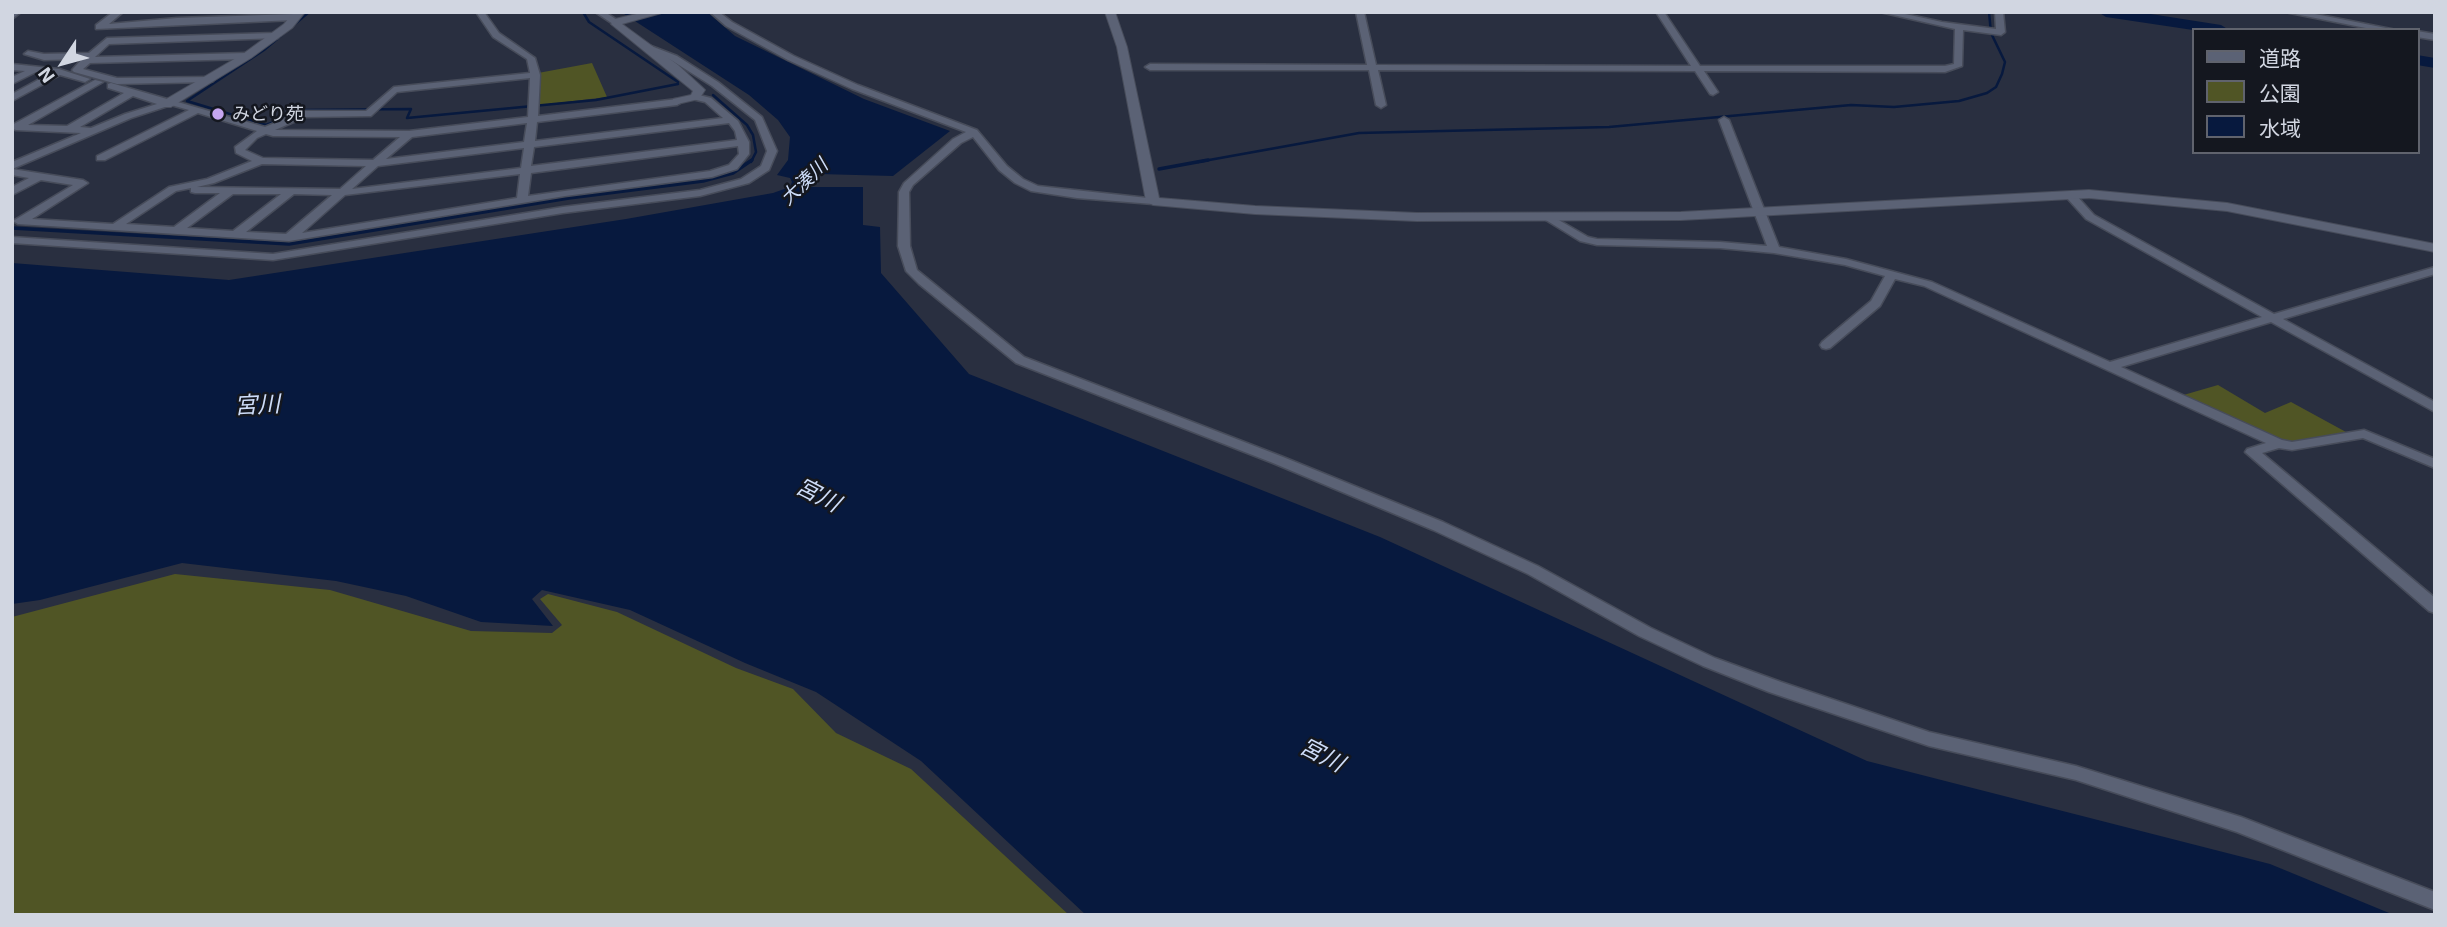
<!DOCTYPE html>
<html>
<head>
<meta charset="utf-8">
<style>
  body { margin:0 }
  #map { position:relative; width:2447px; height:927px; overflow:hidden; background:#292f40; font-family:"Exo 2","Noto Sans JP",sans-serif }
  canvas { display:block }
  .frame { position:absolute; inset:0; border:14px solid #d1d6e1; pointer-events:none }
  .legend { position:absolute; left:2192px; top:28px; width:228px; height:126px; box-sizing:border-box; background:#14171f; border:2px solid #60636d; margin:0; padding:9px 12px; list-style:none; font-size:21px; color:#d1d6e1 }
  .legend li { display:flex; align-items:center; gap:14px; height:35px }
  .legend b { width:35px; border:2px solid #60636d }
  .north { position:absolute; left:28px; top:28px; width:70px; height:70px; -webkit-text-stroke:5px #14171f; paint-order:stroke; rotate:234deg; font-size:19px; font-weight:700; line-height:28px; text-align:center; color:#d1d6e1 }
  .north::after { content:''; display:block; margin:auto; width:24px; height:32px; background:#d1d6e1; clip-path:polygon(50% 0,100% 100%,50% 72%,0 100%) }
</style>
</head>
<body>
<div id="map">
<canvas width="2447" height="927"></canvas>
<div class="frame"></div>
<ul class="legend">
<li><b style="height:9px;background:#5b6275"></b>道路</li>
<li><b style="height:19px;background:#505525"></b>公園</li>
<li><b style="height:19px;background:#07193e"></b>水域</li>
</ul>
<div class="north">N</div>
</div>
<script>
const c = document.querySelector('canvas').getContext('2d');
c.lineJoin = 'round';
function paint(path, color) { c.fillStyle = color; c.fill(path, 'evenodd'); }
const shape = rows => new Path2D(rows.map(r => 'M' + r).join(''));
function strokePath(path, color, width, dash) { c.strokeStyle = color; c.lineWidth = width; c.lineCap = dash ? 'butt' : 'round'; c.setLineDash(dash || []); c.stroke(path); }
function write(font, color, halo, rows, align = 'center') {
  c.font = font + ' "Exo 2","Noto Sans JP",sans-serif'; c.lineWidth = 5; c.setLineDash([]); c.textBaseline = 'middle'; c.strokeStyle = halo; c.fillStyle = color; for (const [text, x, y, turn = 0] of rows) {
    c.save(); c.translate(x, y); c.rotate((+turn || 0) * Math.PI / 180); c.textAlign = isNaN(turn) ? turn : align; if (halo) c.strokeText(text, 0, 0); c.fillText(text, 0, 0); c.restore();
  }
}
const green = shape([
  [592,63,607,97,540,105,538,73],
  [2218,385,2265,413,2291,402,2346,432,2290,443,2279,441,2180,396],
  [175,574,330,590,471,631,552,633,562,625,540,599,548,594,617,612,736,668,793,689,836,733,911,769,1069,915,12,915,12,617]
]);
const water = shape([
  [621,12,707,12,735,36,864,99,950,131,893,176,819,174,808,181,809,187,863,187,863,225,880,227,881,273,969,374,1380,537,1867,761,2270,864,2394,915,1086,915,921,761,816,692,745,663,630,610,542,590,532,599,553,626,481,622,406,596,336,581,182,563,40,600,12,604,12,263,229,280,626,219,773,193,790,187,792,182,790,178,777,175,788,160,790,137,778,120,749,95]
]);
const streamFar1 = shape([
  [309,12,264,50,187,101,266,125,306,110,411,109,407,118,596,100,678,84],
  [583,12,589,22,678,82],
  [713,95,747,125,753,135,756,152,751,162],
  [1198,162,1359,133,1609,127,1851,105,1894,107,1959,101,1987,93,1996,87,2002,74,2005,62,1991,33,1989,12]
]);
const stream = shape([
  [1159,169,1208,160],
  [12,228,289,244,569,198,703,181,733,173,752,160]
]);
const river = shape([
  [2098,12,2138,12,2221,25,2229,30,2193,30,2106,17,2098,12],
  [2417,55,2435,58,2435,68,2417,65,2417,55]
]);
const street = shape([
  [12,12,21,12,12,19,12,12],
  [113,12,123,12,109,24,177,18,294,14,298,17,294,20,96,29,96,25,113,12],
  [476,12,484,12,499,33,535,58,540,75,538,116,677,99,682,102,677,105,537,122,535,141,723,118,705,102,692,99,692,95,695,94,711,98,738,121,749,142,749,154,737,169,712,177,565,196,289,241,18,224,13,221,73,185,41,180,12,195,12,187,29,178,12,175,12,162,81,133,16,130,13,129,12,125,95,80,103,82,28,125,67,126,124,93,108,88,108,84,111,83,265,127,303,111,366,111,394,87,530,73,527,59,493,37,476,12],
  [530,78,528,117,409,131,275,130,305,117,371,116,397,92,530,78],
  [133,96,157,104,125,114,91,128,80,127,133,96],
  [171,105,189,110,97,156,97,160,105,160,198,113,257,131,235,147,236,153,252,161,207,179,169,187,113,224,32,219,88,183,83,180,12,169,131,118,171,105],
  [527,123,524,142,386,159,412,137,527,123],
  [729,123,735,131,737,140,531,166,534,147,729,123],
  [266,134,273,136,400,137,373,160,263,158,245,150,257,138,266,134],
  [738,146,739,154,729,165,710,171,528,196,531,173,738,146],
  [524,148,521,168,352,189,378,166,524,148],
  [262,164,366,166,340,189,197,187,214,183,262,164],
  [520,174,517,198,302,233,345,195,520,174],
  [191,188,191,192,195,193,220,193,174,227,126,224,176,191,191,188],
  [233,194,281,194,233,231,187,228,233,194],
  [294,194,332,195,286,234,246,232,294,194],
  [595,12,605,12,620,22,613,24,595,12],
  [710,12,719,12,732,22,794,56,858,85,977,130,1007,166,1023,179,1038,186,1157,199,1157,203,1153,204,1077,198,1031,191,1015,183,999,170,973,137,961,143,913,185,909,192,910,246,917,270,1024,357,1283,457,1443,522,1538,566,1651,628,1715,658,1781,682,1929,732,2076,766,2241,817,2435,892,2435,910,2237,832,2076,780,1929,746,1769,692,1703,666,1639,636,1528,574,1433,530,1273,463,1016,363,919,284,906,271,898,246,899,192,904,183,953,139,966,132,852,89,788,60,726,26,710,12],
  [1356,12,1364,12,1376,65,1691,66,1656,12,1664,12,1700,66,1945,66,1954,64,1955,29,1880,12,1896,12,1942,22,1996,29,1995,12,2003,12,2005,32,2001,35,1963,30,1962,66,1945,72,1704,71,1718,92,1713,95,1710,94,1695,71,1378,70,1386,105,1381,108,1376,105,1369,70,1150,70,1145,67,1150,64,1367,65,1356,12],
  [2285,12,2305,12,2396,30,2376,30,2285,12],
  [2417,31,2435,34,2435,40,2417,37,2417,31],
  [275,33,278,34,278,38,109,44,95,57,247,53,251,56,247,59,90,63,83,69,117,78,213,77,213,81,210,82,117,84,74,72,72,70,82,59,44,60,24,54,28,51,44,54,89,53,107,38,275,33],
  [651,46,677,56,718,82,762,117,777,151,769,170,749,183,700,196,563,213,273,260,12,243,12,237,273,254,563,207,700,190,741,179,761,166,767,151,755,120,712,86,671,60,648,51,647,49,651,46],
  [12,64,59,69,90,79,85,82,60,75,12,101,12,94,49,74,36,72,12,84,12,77,25,71,12,70,12,64],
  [1724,117,1729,120,1779,247,1846,259,1932,282,2110,362,2262,317,2086,219,2067,198,2067,194,2075,194,2094,215,2274,314,2435,267,2435,274,2283,319,2435,402,2435,412,2271,322,2121,367,2282,440,2292,442,2364,430,2435,459,2435,468,2363,438,2292,450,2279,448,2262,453,2435,598,2435,613,2429,611,2245,452,2247,449,2266,443,1924,286,1895,279,1880,306,1830,348,1826,349,1822,348,1820,345,1822,342,1871,301,1885,276,1845,265,1774,253,1720,248,1597,245,1580,241,1541,217,1546,214,1550,215,1588,237,1597,239,1720,242,1767,246,1719,120,1724,117]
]);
const secondary = shape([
  [294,12,305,12,292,28,251,58,171,107,163,107,163,101,243,54,284,24,294,12],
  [645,12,665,12,622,24,678,65,703,88,705,90,699,99,673,105,673,99,691,95,693,91,611,24,615,19,645,12],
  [1105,12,1115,12,1127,47,1159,198,1255,206,1417,213,1681,212,2089,190,2227,203,2435,244,2435,252,2227,211,2089,198,1681,220,1417,221,1255,214,1153,205,1146,201,1117,47,1105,12]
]);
const markers = [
  [218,114,7,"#c6a6f0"]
];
const farPoinames = [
  ["みどり苑",232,114]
];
const farWaternames = [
  ["大湊川",804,182,-44]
];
const waterNames = [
  ["宮川",257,405,-3],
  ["宮川",818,495,27],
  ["宮川",1322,755,27]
];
paint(green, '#505525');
paint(water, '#07193e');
strokePath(streamFar1, '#07193e', 2.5);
strokePath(stream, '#07193e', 3.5);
paint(river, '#07193e');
strokePath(street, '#474c5a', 3);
strokePath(secondary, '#474c5a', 2);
paint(street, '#5b6275');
paint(secondary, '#5b6275');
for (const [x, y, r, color] of markers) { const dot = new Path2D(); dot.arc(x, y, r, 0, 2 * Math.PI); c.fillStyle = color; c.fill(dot); strokePath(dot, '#14171f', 2.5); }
write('18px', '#d1d6e1', '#14171f', farPoinames, 'left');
write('italic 19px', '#ceddf9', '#14171f', farWaternames);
write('italic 23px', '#ceddf9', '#14171f', waterNames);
</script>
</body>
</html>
